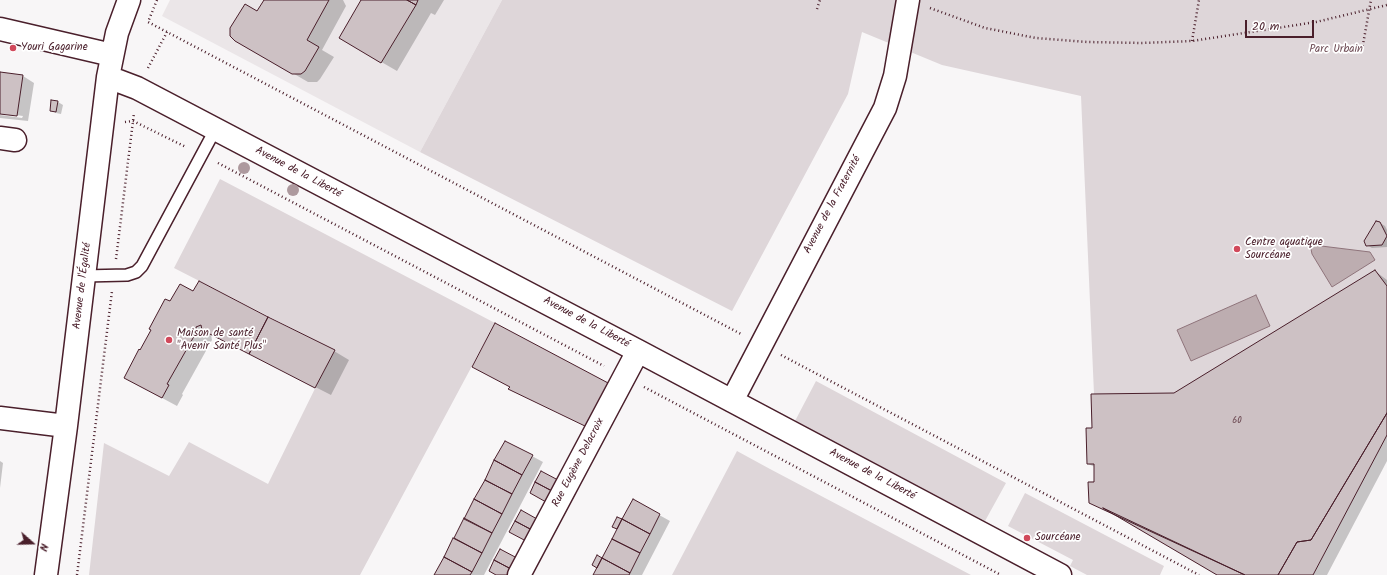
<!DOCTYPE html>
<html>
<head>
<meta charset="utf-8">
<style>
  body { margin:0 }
  #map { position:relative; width:1387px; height:575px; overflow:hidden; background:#f8f6f7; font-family:Kalam,sans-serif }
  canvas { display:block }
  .north { position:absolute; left:12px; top:523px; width:40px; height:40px; -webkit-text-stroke:3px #fff; paint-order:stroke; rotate:110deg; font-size:11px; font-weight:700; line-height:16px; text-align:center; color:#4a1f2b }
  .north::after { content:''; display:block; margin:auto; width:14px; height:18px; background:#4a1f2b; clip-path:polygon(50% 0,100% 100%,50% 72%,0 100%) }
  .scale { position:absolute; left:1245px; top:20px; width:69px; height:18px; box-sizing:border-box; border:2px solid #4a1f2b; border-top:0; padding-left:5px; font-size:12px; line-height:14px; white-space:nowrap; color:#4a1f2b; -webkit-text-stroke:3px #fff; paint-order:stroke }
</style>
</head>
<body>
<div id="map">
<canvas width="1387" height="575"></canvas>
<div class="north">N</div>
<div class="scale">20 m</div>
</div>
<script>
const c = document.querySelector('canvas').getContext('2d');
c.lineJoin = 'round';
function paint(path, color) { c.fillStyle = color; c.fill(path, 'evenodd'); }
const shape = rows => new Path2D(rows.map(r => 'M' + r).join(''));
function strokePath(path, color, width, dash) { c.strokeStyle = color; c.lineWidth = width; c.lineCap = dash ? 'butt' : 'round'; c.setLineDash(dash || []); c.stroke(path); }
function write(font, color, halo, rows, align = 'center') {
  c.font = font + ' Kalam,sans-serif'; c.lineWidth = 3.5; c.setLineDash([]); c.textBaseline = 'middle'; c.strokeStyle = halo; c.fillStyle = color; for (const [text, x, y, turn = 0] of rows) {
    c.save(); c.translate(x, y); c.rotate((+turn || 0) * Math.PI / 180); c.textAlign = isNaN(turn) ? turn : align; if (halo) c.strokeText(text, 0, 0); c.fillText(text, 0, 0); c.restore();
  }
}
const built = shape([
  [170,0,502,0,420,152,162,16]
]);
const green = shape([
  [502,0,1387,0,1387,435,1217,575,1103,508,1089,503,1088,482,1094,481,1094,465,1087,464,1086,428,1092,428,1091,394,1094,394,1081,96,942,65,862,32,848,94,732,311,420,152],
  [220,179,495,323,360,575,89,575,104,443,169,476,189,442,268,484,334,350,174,268],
  [816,381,1006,483,985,521,795,421],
  [737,451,770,469,971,575,672,575],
  [1025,493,1164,566,1160,575,1087,575,1070,566,1073,560,1008,526]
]);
const water = shape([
  [1313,245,1370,252,1375,260,1332,287,1312,254,1311,249,1313,245],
  [1256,295,1270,326,1191,361,1177,330,1256,295]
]);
const shadow = shape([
  [265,0,343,0,346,6,322,50,334,57,320,79,317,82,308,82,236,40,258,12],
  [362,0,444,0,435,15,431,13,397,71,340,38],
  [0,73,23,76,34,83,28,121,0,118,0,115,22,118,23,116,0,113],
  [58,102,63,105,61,114,56,113,51,110],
  [1380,223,1385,226,1387,230,1387,247,1372,248,1367,245],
  [1375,271,1387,280,1387,461,1327,575,1219,575,1114,514,1095,483,1095,467,1088,464,1093,429,1174,394],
  [166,300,334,351,349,360,331,395,213,335,211,335,212,340,182,394,183,395,177,406,125,378,141,352],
  [506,442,543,462,484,575,435,575],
  [0,461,3,463,0,488],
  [634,501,670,521,642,575,594,575]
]);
const building = shape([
  [264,0,329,0,307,40,319,47,305,71,301,74,292,74,235,41,230,36,230,28,245,4,257,11,264,0],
  [361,0,407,0,416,5,381,63,339,38,361,0],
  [407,0,418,0,416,5,407,0],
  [0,72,23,75,17,116,0,114,0,72],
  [51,100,58,101,56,112,50,111,51,100],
  [1376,221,1380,222,1387,236,1382,245,1366,246,1364,241,1376,221],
  [1375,270,1387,286,1387,413,1311,540,1297,542,1278,575,1245,575,1089,503,1088,482,1094,482,1094,464,1087,464,1086,428,1092,428,1091,394,1174,393,1375,270],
  [199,281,268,317,249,354,202,330,201,325,196,327,197,331,167,384,169,385,162,398,124,378,139,349,140,350,151,330,149,329,165,299,170,301,180,284,193,291,199,281],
  [268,317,335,350,315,388,249,354,268,317],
  [495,323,610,384,587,427,508,389,510,387,472,367,495,323],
  [1387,413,1387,435,1313,575,1278,575,1297,542,1311,540,1387,413],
  [505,441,533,455,522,475,494,460,505,441],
  [494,460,522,475,512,494,485,480,494,460],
  [541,471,558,480,552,491,535,482,541,471],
  [485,480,512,494,502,514,474,499,485,480],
  [535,482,552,491,546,502,530,493,535,482],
  [474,499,502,514,492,533,464,519,474,499],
  [633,499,660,514,650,534,622,519,633,499],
  [1103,508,1245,575,1217,575,1103,508],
  [521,510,537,519,532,530,515,521,521,510],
  [617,517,622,519,617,529,612,527,617,517],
  [464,518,492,533,482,553,454,538,464,518],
  [622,519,650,534,640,553,612,539,622,519],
  [515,521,532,530,526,541,509,532,515,521],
  [453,538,482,553,472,572,444,557,453,538],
  [612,539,640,553,630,573,602,558,612,539],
  [500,549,517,558,511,569,494,560,500,549],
  [597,555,602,558,597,568,592,565,597,555],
  [444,557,472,572,470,575,434,575,444,557],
  [602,558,630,573,629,575,593,575,602,558],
  [494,560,511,569,508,575,496,575,489,571,494,560]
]);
const path = shape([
  [157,0,148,22,741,334],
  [930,8,985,28,1036,38,1087,42,1142,43,1192,41,1316,22,1387,5],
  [817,9,820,0],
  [1192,41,1199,0],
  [1362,50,1371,0],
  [148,68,167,32],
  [125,122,133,121,186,147],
  [218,163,604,366],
  [116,259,134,113],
  [781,355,1199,575],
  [644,387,1001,575],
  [77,575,112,291]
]);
const lane = shape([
  [84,276,127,275,136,272,142,266,215,130]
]);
const street = shape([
  [0,29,112,55],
  [108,77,137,88,638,351,1060,575],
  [0,138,15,140],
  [732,401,885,108,895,76,908,0],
  [0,418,66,426],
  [46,575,66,426,108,77,117,33,129,0],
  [519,575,638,351]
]);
const trees = [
  [244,168],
  [293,190]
];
const markers = [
  [13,48,4,"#d1495b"],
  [1237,249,4,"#d1495b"],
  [169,340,4,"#d1495b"],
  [1027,538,4,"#d1495b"]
];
const numberNames = [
  ["60",1237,421]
];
const poiNames = [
  ["Youri Gagarine",21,48],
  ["Centre aquatique",1245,243],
  ["Sourcéane",1245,256],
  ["Maison de santé",177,334],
  ["\"Avenir Santé Plus\"",177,347],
  ["Sourcéane",1035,538]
];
const parkNames = [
  ["Parc Urbain",1336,50]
];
const streetNames = [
  ["Avenue de la Liberté",298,173,28],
  ["Avenue de la Fraternité",833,205,-62],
  ["Avenue de l'Égalité",83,286,-83],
  ["Avenue de la Liberté",586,323,28],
  ["Rue Eugène Delacroix",579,463,-62],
  ["Avenue de la Liberté",872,475,28]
];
paint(built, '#ebe6e8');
paint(green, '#ded6d9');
paint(water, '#bdadb0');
strokePath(water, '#8f747b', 1);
paint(shadow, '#0003');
paint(building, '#cdc1c4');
strokePath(building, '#4a1f2b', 1);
strokePath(lane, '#4a1f2b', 14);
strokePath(street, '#4a1f2b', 25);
strokePath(path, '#4a1f2b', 2.5, [1, 3]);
strokePath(lane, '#fff', 11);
strokePath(street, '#fff', 22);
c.fillStyle = '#ad999e';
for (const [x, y] of trees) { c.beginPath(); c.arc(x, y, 6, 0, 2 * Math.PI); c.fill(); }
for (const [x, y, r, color] of markers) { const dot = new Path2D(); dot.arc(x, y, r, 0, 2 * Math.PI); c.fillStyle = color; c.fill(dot); strokePath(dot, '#fff', 1.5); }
write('9px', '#6b4851', null, numberNames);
write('11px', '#4a1f2b', '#fff', poiNames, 'left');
write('11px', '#6f4d56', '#fff', parkNames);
write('11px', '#4a1f2b', '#fff', streetNames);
</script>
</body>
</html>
